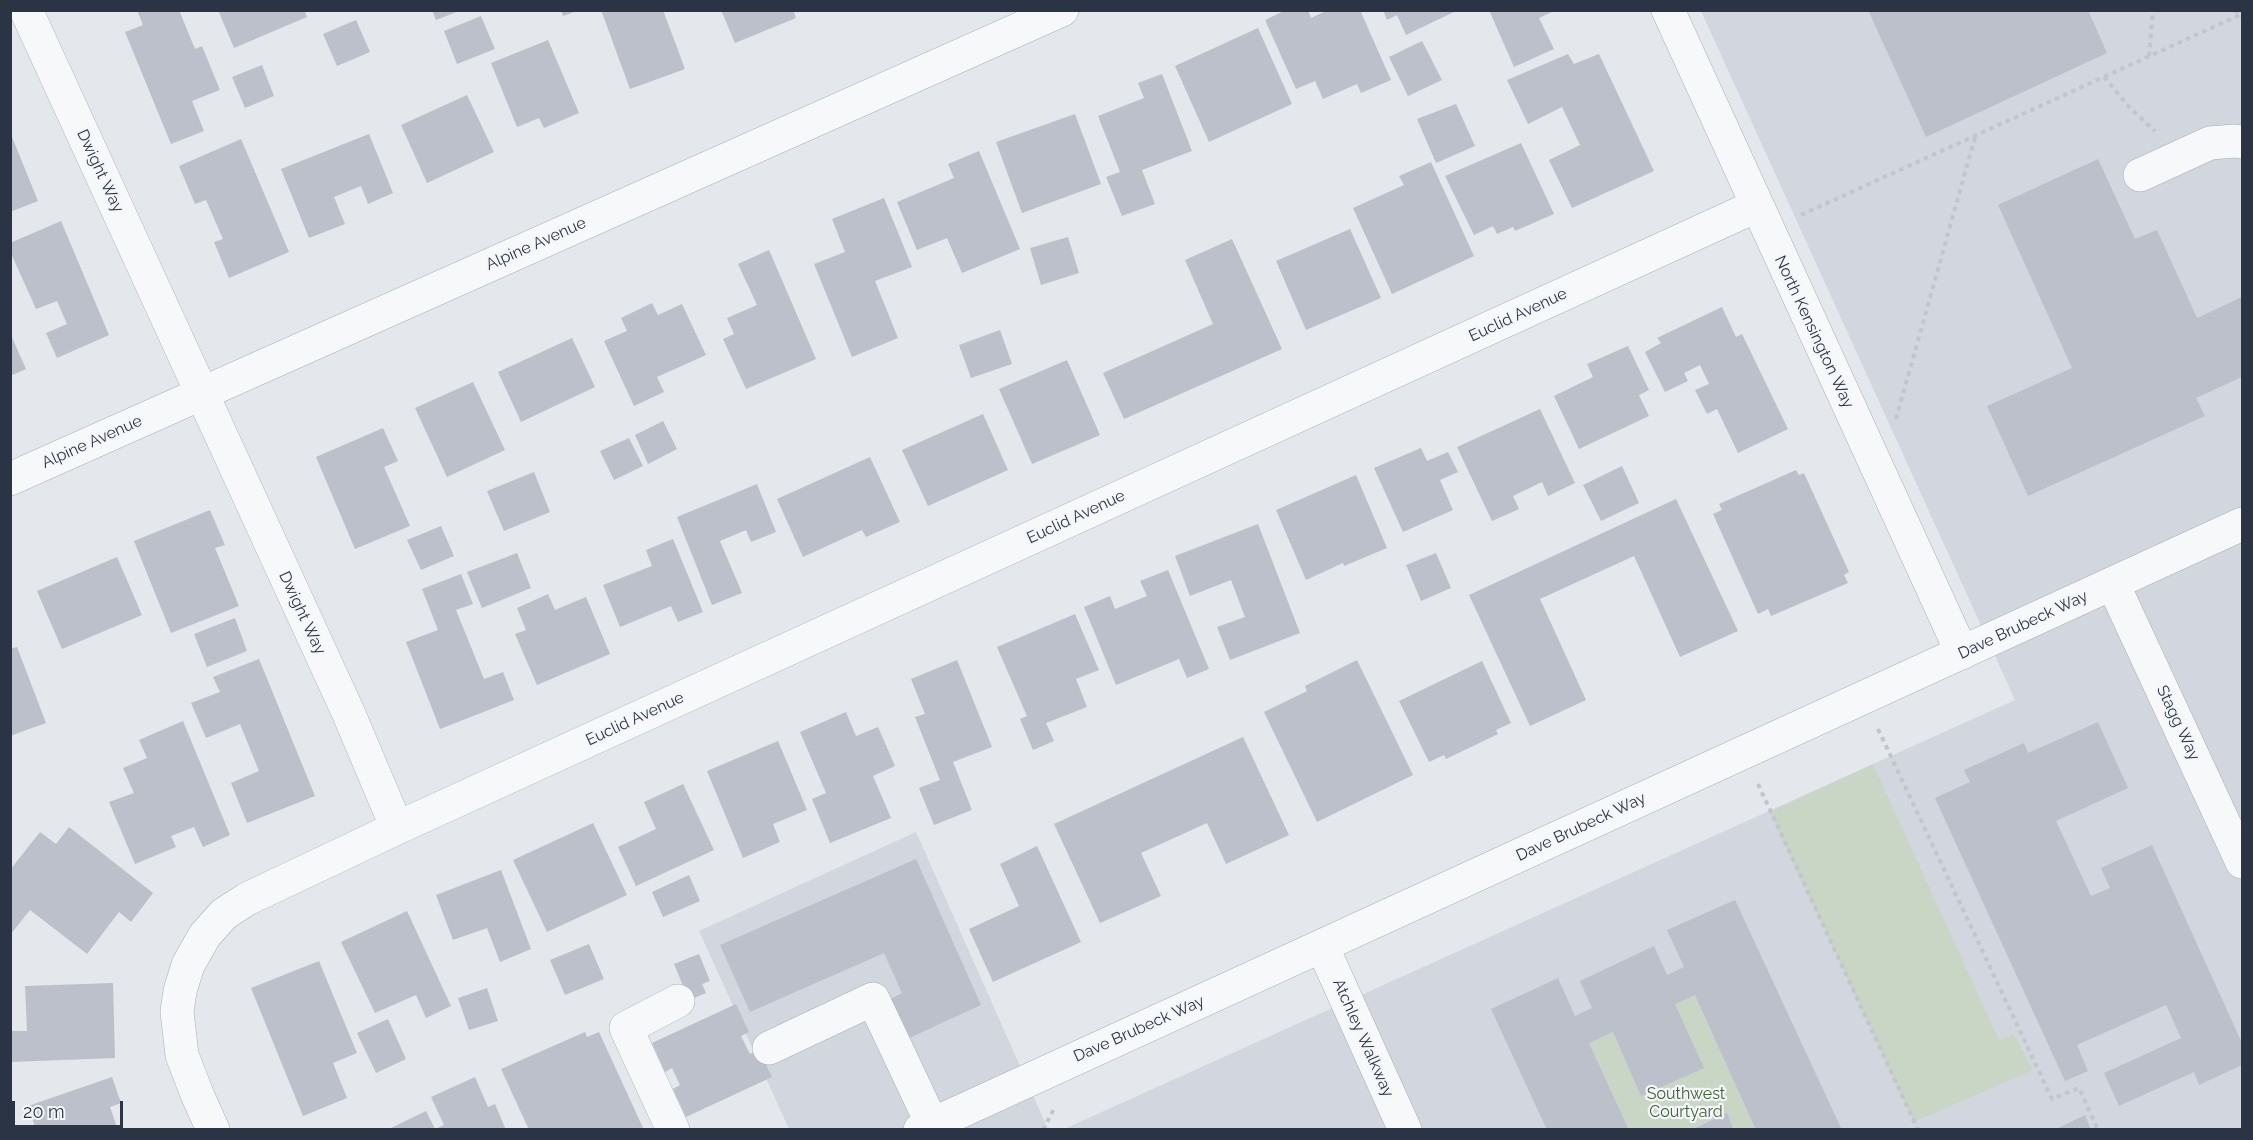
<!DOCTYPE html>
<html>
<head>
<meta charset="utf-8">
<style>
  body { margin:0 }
  #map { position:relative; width:2253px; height:1140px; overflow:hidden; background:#e4e7ec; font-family:Raleway,sans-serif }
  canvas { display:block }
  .frame { position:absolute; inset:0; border:12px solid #2b3445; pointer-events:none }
  .scale { position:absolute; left:12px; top:1101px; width:111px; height:27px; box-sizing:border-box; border:3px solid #2b3445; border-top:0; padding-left:8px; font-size:18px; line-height:21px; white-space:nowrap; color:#2b3445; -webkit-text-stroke:4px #f4f6f9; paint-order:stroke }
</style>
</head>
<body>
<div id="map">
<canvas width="2253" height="1140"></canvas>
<div class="frame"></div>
<div class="scale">20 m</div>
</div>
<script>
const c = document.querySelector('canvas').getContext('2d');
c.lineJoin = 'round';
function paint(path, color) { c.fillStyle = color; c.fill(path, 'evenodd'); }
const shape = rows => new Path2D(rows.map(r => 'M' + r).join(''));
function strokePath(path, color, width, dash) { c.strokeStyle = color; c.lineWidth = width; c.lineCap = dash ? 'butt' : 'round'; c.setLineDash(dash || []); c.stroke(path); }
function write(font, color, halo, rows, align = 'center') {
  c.font = font + ' Raleway,sans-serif'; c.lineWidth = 4.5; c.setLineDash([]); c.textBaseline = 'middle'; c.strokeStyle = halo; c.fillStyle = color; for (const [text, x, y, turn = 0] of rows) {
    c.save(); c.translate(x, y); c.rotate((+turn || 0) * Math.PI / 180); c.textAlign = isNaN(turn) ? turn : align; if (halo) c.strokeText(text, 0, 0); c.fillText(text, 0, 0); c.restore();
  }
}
const built = shape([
  [1701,11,2242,11,2242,1129,1062,1130,2015,700],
  [916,832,1048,1129,789,1129,699,931]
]);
const green = shape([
  [1873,764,1999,1040,2014,1034,2033,1070,1914,1122,1770,812],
  [1695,995,1756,1129,1734,1129,1726,1113,1691,1129,1629,1129,1589,1043,1613,1032,1641,1096,1675,1004]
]);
const building = shape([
  [137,10,179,10,195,49,202,46,220,90,192,101,204,131,171,144,125,32,143,25],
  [218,10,304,10,307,17,234,48],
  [432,10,459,10,459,11,436,20],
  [561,10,577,10,577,11,563,16],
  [601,10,663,10,685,69,630,89],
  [721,10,793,10,796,18,735,43],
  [1286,10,1308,10,1311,18,1328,10,1360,10,1391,80,1361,93,1357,84,1323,99,1315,81,1296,89,1265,20],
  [1383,10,1458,10,1406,35,1397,15,1387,20],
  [1489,10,1556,10,1539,18,1554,49,1514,67],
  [1868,10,2088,10,2107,53,1926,137],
  [481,16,495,49,457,64,444,31],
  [356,20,370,52,337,66,323,34],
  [1258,28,1292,104,1209,142,1175,66],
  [548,40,579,113,544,128,539,118,517,127,491,63],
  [1422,41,1442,80,1408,96,1389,57],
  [1568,54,1574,64,1599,54,1654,171,1572,208,1549,160,1580,145,1562,107,1528,124,1507,80],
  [262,65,274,96,245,108,232,77],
  [1162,74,1192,151,1142,170,1155,204,1122,216,1106,177,1120,172,1098,116,1144,98,1138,83],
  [467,95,494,152,427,183,401,125],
  [1456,104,1475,146,1436,163,1417,119],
  [1075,114,1101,184,1022,213,996,142],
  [10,132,38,201,10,212],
  [369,134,393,193,368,204,361,186,334,197,345,224,309,238,281,169],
  [241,139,289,252,229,278,214,242,223,239,206,200,195,204,179,166],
  [1521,143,1554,214,1515,231,1513,227,1497,234,1493,226,1474,235,1445,176],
  [979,151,1020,249,962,273,947,238,917,250,897,202,954,178,948,164],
  [2098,159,2135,239,2157,230,2197,318,2242,297,2242,377,2196,398,2205,416,2028,496,1987,406,2072,368,1998,205],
  [1431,162,1474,256,1392,294,1353,208,1404,185,1399,176],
  [884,198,912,267,875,281,898,338,852,357,814,264,845,252,832,219],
  [61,221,109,335,57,358,46,333,67,324,57,301,36,309,10,251,10,243],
  [1350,229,1381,298,1306,330,1276,261],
  [1068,237,1079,273,1041,285,1030,248],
  [1232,239,1282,349,1124,419,1103,373,1213,324,1185,260],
  [769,250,816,359,746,389,723,339,734,334,727,318,757,305,738,264],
  [652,303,658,315,682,304,706,355,657,377,664,392,634,406,604,341,627,331,621,318],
  [1722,307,1736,337,1742,334,1788,429,1738,453,1717,409,1707,414,1695,390,1709,384,1700,365,1684,373,1688,381,1665,392,1645,352,1661,343,1657,338],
  [1000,330,1012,364,971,378,959,345],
  [10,333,26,369,10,376],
  [572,338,595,387,521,422,498,372],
  [1628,346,1649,390,1639,395,1649,416,1579,449,1554,396,1593,377,1587,364],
  [1067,360,1100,435,1032,464,999,389],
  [473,382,505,450,447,477,415,408],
  [1540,409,1575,483,1548,496,1542,482,1513,496,1519,509,1492,521,1457,447],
  [983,414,1008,470,928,506,902,450],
  [663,421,677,449,648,464,635,435],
  [383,428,398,461,384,467,410,526,355,549,316,457],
  [629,438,643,466,614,480,600,451],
  [1421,448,1427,461,1448,452,1458,472,1440,480,1453,510,1403,532,1374,468],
  [870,457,900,522,866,537,862,530,803,557,777,499],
  [1622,466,1639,503,1601,521,1583,485],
  [1796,470,1799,475,1804,473,1849,572,1844,575,1848,583,1771,616,1768,609,1758,614,1713,514,1722,510,1719,504],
  [534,472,550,512,504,531,487,491],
  [1356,475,1387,548,1344,566,1343,563,1306,580,1276,510],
  [757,484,776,532,751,542,746,530,720,541,742,593,712,605,677,517],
  [1676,499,1738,631,1680,657,1634,556,1540,599,1586,700,1530,726,1469,595],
  [210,510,225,545,215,548,239,606,171,633,134,541],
  [1258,524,1300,633,1230,660,1217,627,1245,617,1231,580,1190,596,1175,556],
  [441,526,454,556,421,570,407,540],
  [673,539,703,612,678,622,671,606,620,627,603,585,652,566,646,550],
  [517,553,531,588,482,608,467,572],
  [1436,553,1451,588,1421,601,1406,565],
  [117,557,142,615,62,649,37,591],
  [1168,570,1209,669,1187,678,1179,659,1116,685,1084,607,1110,596,1115,609,1147,596,1140,581],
  [461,574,473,604,456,610,484,679,503,672,514,700,440,729,406,642,438,630,422,589],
  [548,594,555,610,586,597,610,654,537,685,515,634,526,630,517,608],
  [1075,614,1099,670,1076,679,1087,707,1046,723,1054,741,1033,750,1020,719,1027,716,997,647],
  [235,618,247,651,207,667,194,634],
  [17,647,46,723,10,736,10,649],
  [259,659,315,796,247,823,231,783,259,771,240,724,206,738,191,703,220,692,213,677],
  [957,660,992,747,953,762,972,810,934,825,919,788,940,780,915,717,925,714,911,679],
  [1357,660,1413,775,1317,822,1264,712,1307,691,1305,686],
  [1482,661,1511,723,1496,730,1498,734,1446,759,1444,755,1429,762,1399,701],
  [846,712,856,736,878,727,895,766,873,776,891,818,830,843,812,799,826,793,800,732],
  [183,721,230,835,203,847,194,827,171,836,176,847,135,864,109,802,134,793,123,768,147,758,139,740],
  [2098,722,2128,788,2056,821,2091,896,2110,888,2101,868,2152,845,2242,1043,2242,1065,2199,1085,2194,1072,2119,1106,2104,1073,2181,1038,2166,1005,2077,1045,2088,1071,2065,1081,1935,798,1970,782,1964,770,2024,743,2028,753],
  [1243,737,1289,835,1226,864,1207,823,1141,853,1161,896,1100,923,1054,824],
  [778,741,807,810,773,824,780,842,743,858,707,771],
  [683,784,714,850,636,886,618,847,656,829,644,802],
  [593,823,627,895,547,932,513,860],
  [69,827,153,893,131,922,119,912,87,954,30,910,10,935,10,870,40,832,56,844],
  [1037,846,1081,942,993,982,969,929,1019,906,1000,864],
  [916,859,981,1005,907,1039,890,999,902,993,884,953,750,1012,720,945],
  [501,870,531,949,500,962,487,928,453,940,436,895],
  [689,875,700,901,663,917,652,892],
  [1735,900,1842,1130,1756,1130,1695,995,1675,1004,1704,1068,1641,1096,1613,1032,1589,1043,1629,1130,1547,1130,1491,1009,1558,978,1575,1016,1592,1008,1580,981,1654,946,1667,975,1684,967,1667,930],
  [407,911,451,1006,426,1018,416,995,375,1013,341,942],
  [589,944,604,979,565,995,550,960],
  [699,954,710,981,702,984,706,993,689,1000,674,964],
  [319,961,357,1053,333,1063,347,1098,303,1116,251,988],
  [113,983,115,1058,11,1062,10,1031,27,1031,25,986],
  [487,988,498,1021,469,1030,458,998],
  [736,1004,749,1032,741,1036,750,1054,759,1050,772,1077,686,1117,673,1089,680,1085,672,1068,665,1072,652,1043],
  [388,1019,406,1059,376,1073,357,1033],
  [585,1032,587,1037,599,1032,644,1130,529,1130,501,1069],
  [112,1077,121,1103,110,1107,118,1130,36,1130,28,1106],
  [475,1077,488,1107,495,1104,506,1130,387,1130,426,1111,435,1129,444,1125,431,1097],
  [1727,1113,1734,1130,1691,1130],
  [2085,1115,2091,1130,2054,1130]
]);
const path = shape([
  [2235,10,2242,17],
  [2149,56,2153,10],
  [2104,77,2130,108,2155,131],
  [1801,215,2242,14],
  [1896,419,1975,137],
  [1878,729,2052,1099,2079,1088,2098,1130],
  [1758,784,1918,1130],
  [1043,1130,1054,1109],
  [2242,1130,2242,1129]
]);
const minor = shape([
  [26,10,348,712,397,828],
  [1668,10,1962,653],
  [2140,175,2210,143,2235,141,2242,142],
  [10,479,1062,10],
  [2113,584,2242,862],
  [1322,946,1405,1130],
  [769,1048,873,999,932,1124],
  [213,1130,197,1094,182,1055,177,1012,180,991,188,965,205,935,224,914,247,899,397,828,1756,206],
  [673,1130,626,1028,678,1001],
  [920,1130,2242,524]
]);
const streetNames = [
  ["Dwight Way",100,171,65],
  ["Alpine Avenue",536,244,-24],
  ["Euclid Avenue",1518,315,-25],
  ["North Kensington Way",1814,332,65],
  ["Alpine Avenue",92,442,-24],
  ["Euclid Avenue",1076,517,-25],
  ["Dwight Way",302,613,65],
  ["Dave Brubeck Way",2023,625,-25],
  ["Euclid Avenue",635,719,-25],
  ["Stagg Way",2178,723,65],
  ["Dave Brubeck Way",1581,827,-25],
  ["Dave Brubeck Way",1139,1029,-24],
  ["Atchley Walkway",1363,1038,66]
];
const parkNames = [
  ["Southwest",1686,1094],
  ["Courtyard",1686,1112]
];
paint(built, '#d2d6de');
paint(green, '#c9d6c5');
paint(building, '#bbc0ca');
strokePath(minor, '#a9aeb7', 34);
strokePath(path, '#c2c5cb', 4, [4.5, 4.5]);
strokePath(minor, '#f7f8fa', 33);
write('16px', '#2b3445', '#f4f6f9', streetNames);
write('16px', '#3f6138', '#f4f6f9', parkNames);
</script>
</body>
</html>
